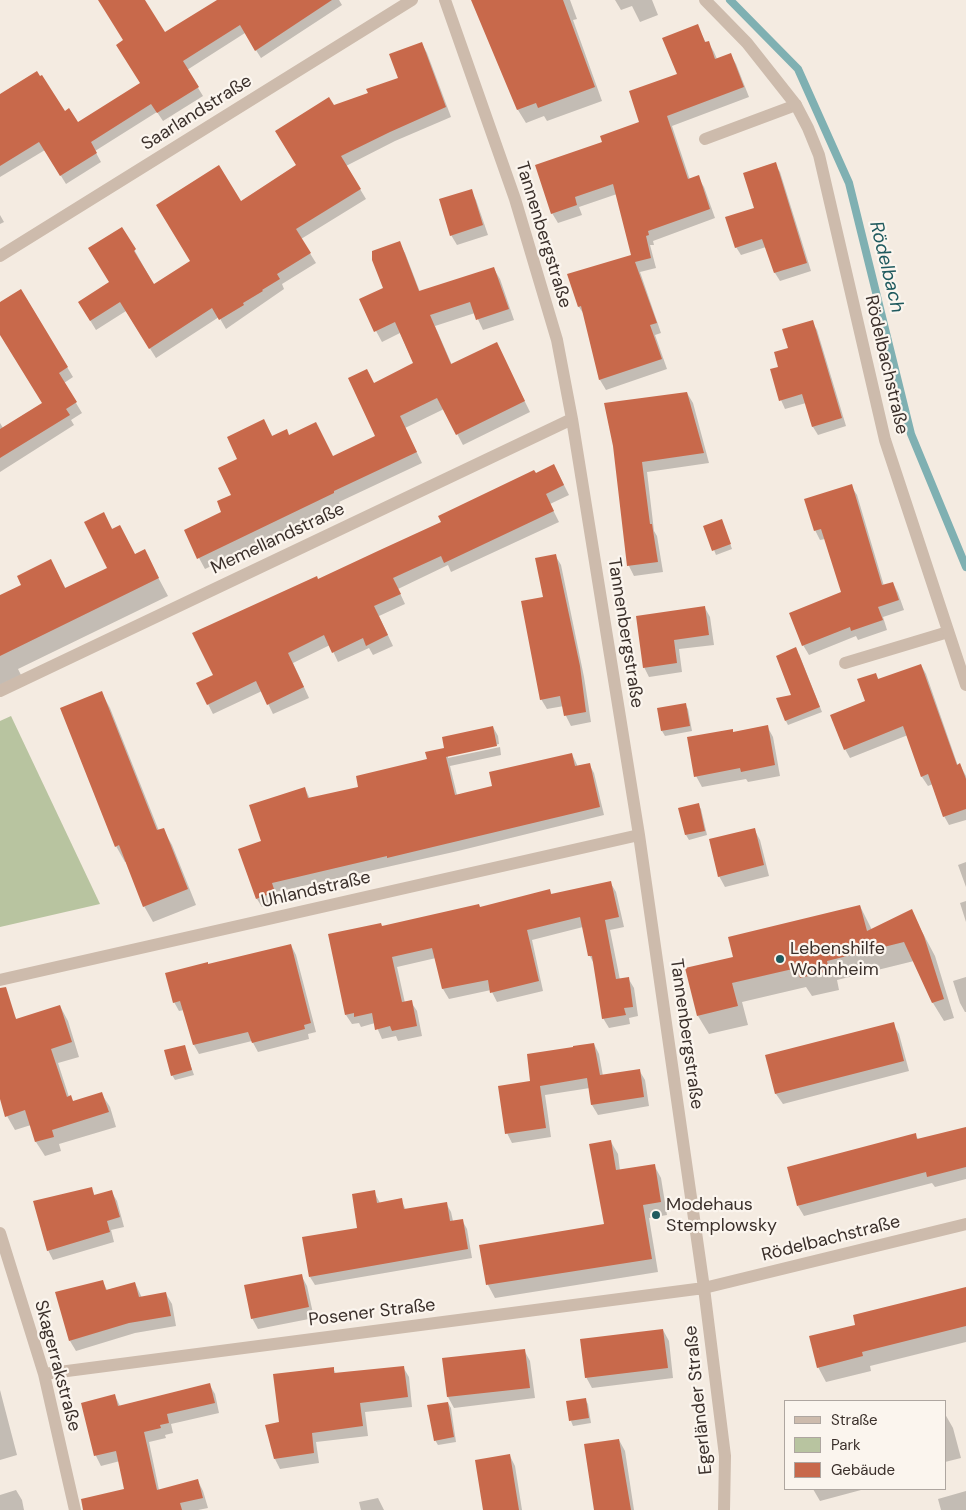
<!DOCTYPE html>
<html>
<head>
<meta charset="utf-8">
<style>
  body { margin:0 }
  #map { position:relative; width:966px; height:1510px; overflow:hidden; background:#f4ebe1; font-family:"DM Sans",sans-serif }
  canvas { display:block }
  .legend { position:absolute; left:784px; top:1400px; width:162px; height:90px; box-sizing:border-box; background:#fbf5ee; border:1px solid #aea6a0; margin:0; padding:6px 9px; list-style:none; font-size:15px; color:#3b302b }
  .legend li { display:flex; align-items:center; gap:10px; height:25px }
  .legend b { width:25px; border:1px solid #aea6a0 }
</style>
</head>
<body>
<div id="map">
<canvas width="966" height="1510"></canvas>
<ul class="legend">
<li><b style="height:6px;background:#cdbbac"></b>Straße</li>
<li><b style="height:14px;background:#b8c4a0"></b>Park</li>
<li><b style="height:14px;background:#c8694b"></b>Gebäude</li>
</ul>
</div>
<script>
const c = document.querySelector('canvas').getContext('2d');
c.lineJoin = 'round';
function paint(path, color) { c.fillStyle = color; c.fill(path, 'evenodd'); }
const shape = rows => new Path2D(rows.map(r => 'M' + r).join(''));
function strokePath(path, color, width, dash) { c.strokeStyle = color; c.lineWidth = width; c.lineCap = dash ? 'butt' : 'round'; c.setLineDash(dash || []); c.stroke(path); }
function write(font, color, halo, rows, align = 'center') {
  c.font = font + ' "DM Sans",sans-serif'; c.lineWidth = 4.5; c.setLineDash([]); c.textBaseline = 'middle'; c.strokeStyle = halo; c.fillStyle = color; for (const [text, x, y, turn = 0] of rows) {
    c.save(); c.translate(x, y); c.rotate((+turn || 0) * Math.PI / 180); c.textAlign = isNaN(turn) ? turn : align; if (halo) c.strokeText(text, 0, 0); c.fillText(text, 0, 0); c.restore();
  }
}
const green = shape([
  [11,716,100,904,0,927,0,721]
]);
const shadow = shape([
  [109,0,139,0,165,34,220,0,339,0,342,5,261,58,245,33,187,70,203,96,163,121,157,112,95,151,101,162,66,184,45,150,0,177,0,119,64,112,78,124,141,83],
  [473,0,570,0,577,19,573,20,602,101,547,121,544,116,526,123,518,110],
  [615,0,652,0,658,15,640,22,632,6,621,10],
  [697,25,706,43,708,42,714,52,717,59,730,54,736,64,749,97,672,126,690,180,698,177,704,187,715,218,653,241,654,245,650,245,656,268,640,272,661,333,655,335,667,369,606,390,600,380,585,316,579,307,569,275,632,256,617,194,579,207,582,215,558,223,552,213,604,143,641,123,679,75],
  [422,44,427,53,451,117,395,141,346,166,366,199,301,239,316,263,282,284,284,289,226,329,219,317,156,358,126,311,96,330,85,312,110,283,122,228,154,285,192,262,241,202,297,166,333,107,369,93,400,78],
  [775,164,780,172,811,271,780,281,775,273,766,247,741,255,736,247],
  [471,191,476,200,488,235,457,245,451,235],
  [0,215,4,222,0,224],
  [399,243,405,253,420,292,494,269,500,279,514,320,483,330,475,313,435,326,452,365,502,355,530,412,463,445,444,409,405,428,422,463,339,502,340,504,205,569,199,558,232,496,239,459,264,421,273,437,289,436,333,457,376,437,374,384,414,364,400,333,382,342,376,331,385,288],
  [21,290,73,377,64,383,82,413,71,420,74,425,0,472,0,423,3,428,43,403,0,334,0,304],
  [812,322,817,330,846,426,818,435,813,427,806,403,785,409,781,400,780,367,790,349],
  [687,393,693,403,709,463,647,472,654,531,657,536,663,572,634,576,629,566,614,446],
  [535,474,559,475,569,495,550,504,559,522,451,572,448,565,398,589,405,604,379,616,393,646,373,655,369,648,338,662,330,645,293,663,309,698,273,714,262,691,213,714,208,704,214,676,318,581,442,522],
  [851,486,857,495,884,586,893,583,898,593,904,610,883,617,887,630,858,640,856,636,809,655,803,645,843,593,825,539,820,540,815,530],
  [103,514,113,530,135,555,144,551,168,596,18,669,21,675,0,686,0,597,23,586,50,561,66,589,108,569],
  [724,526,732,549,716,555,705,527],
  [555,555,561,565,584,677,591,722,571,726,566,716,564,706,547,709,541,699,545,598],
  [705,608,710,617,714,645,679,649,682,672,649,677,644,667],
  [799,654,822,712,788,725,786,721,792,696],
  [921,665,926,674,958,766,960,765,966,776,966,820,949,825,944,816,933,784,928,786,922,777,908,735,850,758,845,749,867,702,876,675,879,680],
  [101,692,110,708,159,831,163,829,172,845,196,905,153,922,144,906,126,862,125,862,116,846],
  [685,705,688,709,692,731,665,736,662,731],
  [767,726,773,737,780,776,748,782,746,779,702,787,696,776,732,730,734,733],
  [493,727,498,736,499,744,448,755,448,758,500,747,501,755,450,766,457,795,494,787,572,754,578,767,589,764,594,773,604,815,458,851,276,892,279,901,262,907,257,899,240,850,263,842,305,788,310,799,360,788,428,760,445,748],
  [698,804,701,809,707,835,689,840,686,835],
  [754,829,760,840,769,876,725,887,719,876],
  [966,862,966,887,958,865],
  [610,882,616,892,624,927,610,930,620,980,628,978,634,988,638,1016,629,1018,630,1024,609,1028,603,1018,594,964,590,956,583,927,532,940,543,991,497,1002,491,990,449,999,443,989,436,958,397,967,405,1003,411,1002,417,1011,422,1036,398,1041,396,1036,382,1039,375,1023,361,1027,359,1023,352,1024,346,1015,382,928,480,908,550,891,552,895],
  [966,901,966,922,960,903],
  [860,906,872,930,911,911,935,956,954,1018,944,1021,933,1003,914,961,837,980,839,990,812,996,806,987,742,1002,748,1025,709,1034,698,1016,734,958],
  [291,945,296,955,316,1032,308,1034,309,1039,258,1052,252,1041,199,1054,194,1045,184,1010,179,1011,174,1002,209,966],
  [966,977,966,1012,965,1012,960,1003,953,981],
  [60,1006,68,1021,79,1057,58,1063,69,1097,74,1102,101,1093,110,1107,116,1127,59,1144,61,1151,45,1156,36,1142,31,1125,15,1130,7,1116,0,1095,0,1020,14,1015,17,1020],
  [893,1024,899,1034,909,1071,783,1104,776,1094,767,1056],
  [594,1044,599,1054,603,1076,639,1070,645,1080,649,1106,598,1115,592,1105,590,1088,545,1095,551,1137,512,1143,507,1133,532,1082],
  [184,1046,194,1075,175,1080,172,1075],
  [966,1130,966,1179,935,1187,932,1183,804,1216,798,1206,915,1135,919,1140],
  [611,1142,618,1154,620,1171,654,1165,661,1178,667,1215,649,1218,658,1272,495,1298,488,1285,481,1246,605,1225],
  [91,1188,95,1196,111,1191,117,1201,124,1227,111,1230,114,1242,53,1260,48,1250],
  [374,1192,380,1203,401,1200,406,1210,446,1203,451,1212,453,1221,462,1220,467,1229,472,1258,315,1285,310,1277,358,1229],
  [301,1275,307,1286,314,1318,258,1329,252,1318],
  [103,1282,107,1290,135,1283,142,1298,166,1294,172,1304,176,1326,135,1333,76,1351,70,1341],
  [966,1288,966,1342,870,1366,871,1371,826,1382,818,1367,857,1326],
  [663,1330,669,1341,673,1378,592,1388,586,1377],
  [524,1350,530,1361,535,1398,454,1408,448,1397,443,1359],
  [403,1367,409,1377,412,1407,365,1412,368,1436,316,1442,319,1463,280,1469,275,1459,267,1426,280,1423,333,1368,336,1374],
  [209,1384,215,1394,219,1413,171,1424,173,1433,165,1435,166,1438,149,1442,159,1490,198,1481,203,1491,208,1508,198,1510,106,1510,126,1490,120,1461,101,1466,96,1456,83,1403,115,1396,120,1406],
  [0,1390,17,1455,0,1460],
  [585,1399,588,1404,591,1423,573,1426,571,1421],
  [448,1403,451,1408,456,1442,438,1445,435,1440],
  [945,1414,953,1428,961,1458,945,1462],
  [619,1440,625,1451,634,1510,596,1510],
  [510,1456,515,1466,522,1510,484,1510],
  [813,1489,860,1489,861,1490,820,1501],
  [16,1490,22,1500,24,1510,0,1510,0,1495],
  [966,1491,966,1510,941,1510,938,1499],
  [378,1498,384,1510,361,1510,359,1502]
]);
const stream = shape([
  [730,0,798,69,849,183,911,434,966,567]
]);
const building = shape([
  [98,0,145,0,165,32,217,0,332,0,255,51,240,25,183,61,199,87,157,113,151,104,91,142,97,153,60,176,39,142,0,166,0,94,37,71,40,76,42,75,65,111,69,108,78,122,140,83,116,45,123,40],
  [471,0,563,0,595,87,538,108,536,103,517,110],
  [698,24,705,42,709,41,715,59,731,53,744,87,667,116,688,179,699,175,710,209,648,231,649,235,646,236,651,258,635,262,657,323,650,325,662,359,599,380,581,306,578,307,567,274,631,255,613,184,575,197,577,205,551,214,535,165,602,142,600,136,639,122,629,91,677,74,662,38],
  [422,42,446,107,390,132,341,156,361,189,296,229,311,253,277,274,280,279,262,290,263,291,243,303,244,305,219,320,212,308,149,349,120,302,90,321,78,302,109,282,88,248,122,227,136,249,134,251,154,284,190,261,156,205,219,165,241,201,296,165,275,131,329,97,334,105,368,93,366,89,398,78,389,54],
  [776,162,807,263,774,273,762,239,735,248,725,217,754,208,743,173],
  [472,189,483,225,450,236,439,199],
  [400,241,419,291,494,267,509,309,476,320,470,302,430,315,451,364,497,342,525,401,456,435,437,398,400,416,417,452,334,491,334,493,197,559,184,530,221,512,217,501,231,495,218,468,237,459,227,437,264,419,272,436,287,429,289,435,316,422,333,456,375,436,348,378,367,369,374,383,413,363,395,322,374,332,359,299,383,288,372,260,372,251],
  [21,289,68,367,59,373,77,402,66,409,70,415,0,458,0,429,42,403,0,335,0,302],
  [813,320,842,418,812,427,802,394,779,401,770,369,778,367,774,352,788,348,782,329],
  [687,392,704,453,642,462,650,524,652,524,658,562,627,566,613,446,604,403],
  [554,464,564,485,546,494,554,511,444,563,441,556,393,578,401,594,374,606,388,635,366,646,363,638,332,653,324,635,288,653,304,687,267,705,256,681,207,705,196,683,213,675,192,633,317,576,318,579,380,550,441,522,438,516,534,470,536,473],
  [852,484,882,585,893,582,899,600,878,607,883,620,851,631,850,627,802,646,789,613,841,592,821,529,814,531,804,499],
  [104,512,112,529,120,525,135,554,145,549,159,578,0,656,0,595,21,585,17,576,51,559,65,588,107,568,84,522],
  [722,519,731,544,712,551,703,526],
  [556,554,580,666,586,712,564,716,560,696,540,700,521,601,543,597,535,558],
  [705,606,709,635,674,640,677,663,643,668,636,616],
  [796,647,820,707,785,721,776,698,791,695,776,656],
  [921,664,957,765,960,763,966,779,966,809,943,817,928,774,921,777,903,726,844,750,830,715,865,701,857,679,876,673,878,679],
  [102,691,157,830,164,828,188,889,143,907,119,845,115,847,60,708],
  [686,703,690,726,661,731,657,708],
  [768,725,775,765,741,772,740,768,694,777,687,737,733,729,733,732],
  [493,726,497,746,446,757,455,795,492,786,489,772,572,753,575,766,590,763,600,807,387,858,387,856,272,883,275,892,256,899,238,849,261,841,249,805,305,787,308,798,358,787,356,776,427,759,425,752,444,748,442,737],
  [699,803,705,831,685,835,678,808],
  [755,828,764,865,718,877,709,839],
  [611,881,619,917,605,920,616,979,629,977,633,1007,624,1008,626,1015,602,1019,592,956,588,956,580,917,527,930,539,981,490,993,488,980,442,989,432,948,392,957,402,1002,412,1000,417,1026,392,1031,390,1026,375,1030,372,1013,354,1017,354,1013,345,1015,328,934,381,923,382,926,479,904,480,907,550,889,551,894],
  [860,905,867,931,912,909,924,936,944,999,932,1003,904,942,827,961,829,971,800,978,797,968,732,983,738,1006,697,1016,685,968,733,957,728,937],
  [291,944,311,1023,304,1025,305,1029,252,1043,248,1032,193,1045,180,1001,173,1003,165,973,208,962,208,964],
  [6,987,16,1019,60,1005,72,1042,51,1049,67,1097,71,1095,73,1101,102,1092,109,1112,52,1130,54,1137,35,1142,25,1110,5,1117,0,1099,0,988],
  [894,1022,904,1061,775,1094,765,1055],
  [594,1043,600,1075,640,1069,644,1097,591,1105,587,1078,540,1086,546,1128,505,1134,498,1086,530,1081,527,1054,573,1047,573,1046],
  [185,1045,192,1070,171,1076,164,1050],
  [966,1127,966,1167,927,1177,926,1172,797,1206,787,1167,916,1133,917,1139],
  [611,1140,616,1170,655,1164,661,1202,643,1205,652,1259,486,1285,479,1245,604,1224,589,1144],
  [92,1187,94,1195,112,1190,120,1217,107,1221,110,1232,47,1251,33,1201],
  [375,1190,377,1203,402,1198,404,1209,447,1202,450,1221,463,1219,468,1249,309,1277,302,1237,357,1228,352,1194],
  [302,1274,309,1307,251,1319,244,1285],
  [103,1280,106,1290,135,1282,139,1297,166,1292,171,1316,129,1323,69,1341,55,1292],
  [966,1287,966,1326,862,1352,863,1356,817,1368,809,1336,855,1325,853,1315],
  [663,1329,668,1368,585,1378,580,1339],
  [525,1349,530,1388,447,1397,442,1358],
  [404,1366,408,1397,360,1403,363,1426,312,1433,314,1453,274,1459,265,1425,279,1422,273,1374,334,1367,334,1373],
  [210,1383,215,1403,167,1414,169,1423,160,1425,161,1428,144,1432,157,1490,198,1479,203,1498,180,1503,182,1510,83,1510,81,1499,124,1489,116,1451,94,1456,81,1403,115,1394,118,1406],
  [586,1398,589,1418,569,1421,566,1401],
  [448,1402,454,1437,434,1441,427,1405],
  [619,1439,631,1510,594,1510,584,1444],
  [510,1454,519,1510,483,1510,475,1460]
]);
const lane = shape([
  [705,139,796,105],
  [845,663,948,632]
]);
const street = shape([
  [445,0,515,199,557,340,572,419,639,835,704,1288,725,1456,724,1510],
  [705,0,747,43,796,105,808,128,819,155,885,440,966,685],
  [0,256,412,0],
  [0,691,572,419],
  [0,980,639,835],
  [0,1233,44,1374,75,1510],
  [44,1374,704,1288,966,1224]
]);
const markers = [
  [780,959,5,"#1f5a5e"],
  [656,1215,5,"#1f5a5e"]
];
const streetNames = [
  ["Saarlandstraße",197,113,-32],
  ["Tannenbergstraße",543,235,73],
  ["Rödelbachstraße",886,365,77],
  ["Memellandstraße",278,539,-25],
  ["Tannenbergstraße",625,633,81],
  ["Uhlandstraße",316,890,-13],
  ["Tannenbergstraße",686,1034,82],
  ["Rödelbachstraße",831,1239,-14],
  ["Posener Straße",372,1313,-7],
  ["Skagerrakstraße",57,1366,75],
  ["Egerländer Straße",699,1400,-96]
];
const poiNames = [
  ["Lebenshilfe",790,949],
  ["Wohnheim",790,970],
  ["Modehaus",666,1205],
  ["Stemplowsky",666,1226]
];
const waterNames = [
  ["Rödelbach",886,267,76]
];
paint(green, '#b8c4a0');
paint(shadow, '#0003');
strokePath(stream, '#7fb0b2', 8);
paint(building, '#c8694b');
strokePath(lane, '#cdbbac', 12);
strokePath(street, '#cdbbac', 12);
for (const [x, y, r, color] of markers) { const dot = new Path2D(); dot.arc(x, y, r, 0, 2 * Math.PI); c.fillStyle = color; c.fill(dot); strokePath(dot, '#fbf5ee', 2); }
write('18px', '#3b302b', '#fbf5ee', streetNames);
write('18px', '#3b302b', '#fbf5ee', poiNames, 'left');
write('italic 19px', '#1f5a5e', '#fbf5ee', waterNames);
</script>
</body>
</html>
